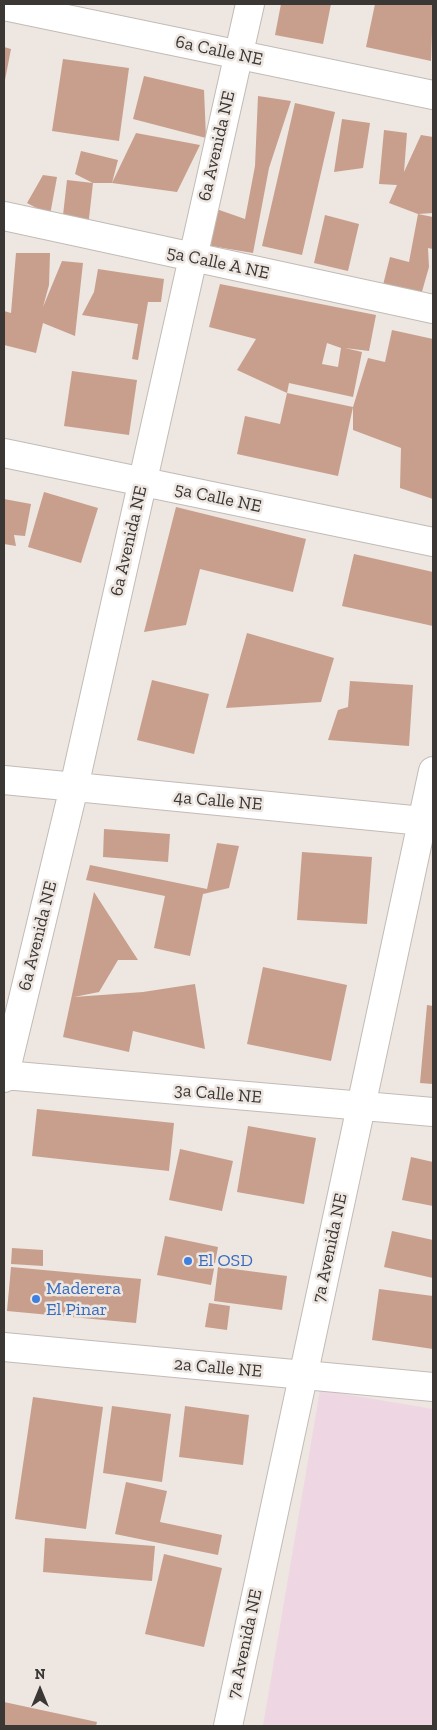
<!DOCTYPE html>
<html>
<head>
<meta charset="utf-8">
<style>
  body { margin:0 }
  #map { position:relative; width:437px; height:1730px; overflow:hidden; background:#eee6e1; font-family:"Zilla Slab",serif }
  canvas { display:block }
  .frame { position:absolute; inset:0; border:5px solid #3a3735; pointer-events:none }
  .north { position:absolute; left:15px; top:1665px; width:50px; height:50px; -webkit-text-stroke:4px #eee6e1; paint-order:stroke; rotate:0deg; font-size:14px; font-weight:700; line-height:20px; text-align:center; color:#3a3735 }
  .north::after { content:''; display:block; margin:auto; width:18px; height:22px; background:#3a3735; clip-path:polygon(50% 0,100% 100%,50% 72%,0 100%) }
</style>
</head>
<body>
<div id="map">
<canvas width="437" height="1730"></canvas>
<div class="frame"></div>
<div class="north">N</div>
</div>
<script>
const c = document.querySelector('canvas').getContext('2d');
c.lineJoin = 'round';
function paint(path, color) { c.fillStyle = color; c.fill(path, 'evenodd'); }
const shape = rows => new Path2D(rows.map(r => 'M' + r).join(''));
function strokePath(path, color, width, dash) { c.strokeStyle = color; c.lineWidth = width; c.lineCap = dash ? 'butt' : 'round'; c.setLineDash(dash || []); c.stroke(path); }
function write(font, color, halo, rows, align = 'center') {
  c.font = font + ' "Zilla Slab",serif'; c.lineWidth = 5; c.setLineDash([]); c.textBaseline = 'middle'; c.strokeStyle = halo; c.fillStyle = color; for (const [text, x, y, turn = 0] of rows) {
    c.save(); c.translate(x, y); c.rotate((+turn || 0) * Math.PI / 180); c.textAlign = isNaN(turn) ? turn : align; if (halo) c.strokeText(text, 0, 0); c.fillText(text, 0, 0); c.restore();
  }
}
const industrial = shape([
  [320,1390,433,1409,433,1726,263,1726]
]);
const building = shape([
  [281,4,331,4,323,44,275,35],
  [375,4,433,4,431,61,366,47],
  [4,47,11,49,5,80,4,80],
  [63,59,129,68,119,141,52,131],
  [144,76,204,90,206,138,133,119],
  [258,96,291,101,269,168,253,253,205,245,205,205,245,219,255,166],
  [295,103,335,112,302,255,262,246],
  [342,119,370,123,363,168,334,172],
  [384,130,407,133,404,172,421,135,433,137,433,213,418,214,389,203,397,185,379,184],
  [136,133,200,145,177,192,112,183],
  [81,151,118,160,112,183,93,183,75,174],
  [43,175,57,177,50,215,27,203],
  [67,180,93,183,88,227,62,224],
  [418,214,433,217,433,249,428,248,429,267,421,295,383,285,390,257,409,262],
  [325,215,359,224,348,271,314,263],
  [16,253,50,253,49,285,43,307,62,261,83,263,75,336,43,323,36,353,4,345,4,311,11,313],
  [98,269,164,279,161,302,148,302,138,360,132,359,138,324,82,315,94,292],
  [220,284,376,315,369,351,345,348,362,352,353,397,289,383,287,393,237,370,256,339,209,327],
  [327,343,341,348,338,367,322,364],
  [392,330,433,339,433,499,400,488,401,448,353,430,353,407,338,476,237,454,245,416,280,424,287,393,353,407,368,358,385,362],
  [72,371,137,380,129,435,64,426],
  [44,492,98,508,81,563,28,547],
  [4,499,31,504,25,536,14,535,16,546,4,544],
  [176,507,306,539,293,592,200,569,186,625,144,632],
  [354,554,433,572,433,626,342,606],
  [247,633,334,658,321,702,226,708],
  [152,680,209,694,194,754,137,740],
  [350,681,413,685,409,746,328,740,338,710,348,707],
  [104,829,170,834,168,862,103,857],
  [217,843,239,846,229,888,203,894,190,956,154,948,165,896,86,880,90,865,207,889],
  [302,852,372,857,367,924,297,920],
  [94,892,138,960,118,960,99,992,74,997,143,992,195,984,205,1049,133,1031,129,1052,63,1037],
  [263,967,347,985,331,1061,247,1044],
  [427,1005,433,1006,433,1084,420,1083],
  [37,1109,174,1123,169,1171,32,1156],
  [248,1126,316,1138,304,1204,237,1192],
  [180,1149,233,1161,222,1211,169,1200],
  [411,1157,433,1162,433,1206,402,1200],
  [392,1231,433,1240,433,1278,384,1267],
  [165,1236,218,1247,211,1285,157,1275],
  [12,1248,43,1250,43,1266,11,1264],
  [11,1267,141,1279,136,1323,7,1311],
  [218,1267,287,1276,282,1310,214,1301],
  [379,1289,433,1296,433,1349,372,1340],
  [209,1303,230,1306,227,1330,205,1327],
  [33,1397,103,1407,86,1529,15,1519],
  [112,1406,171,1414,162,1482,103,1473],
  [185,1406,249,1415,243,1465,179,1457],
  [126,1482,167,1491,160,1522,222,1535,218,1555,115,1534],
  [45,1538,155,1546,152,1581,43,1572],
  [164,1554,222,1568,204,1647,145,1634],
  [4,1702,97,1722,96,1726,4,1726]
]);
const minor = shape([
  [4,6,433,95],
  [4,216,433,309],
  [4,453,433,542],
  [4,780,433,822],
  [4,1075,433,1112],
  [4,1078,74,787,250,4],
  [228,1726,433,771]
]);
const major = shape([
  [4,1347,433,1387]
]);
const markers = [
  [188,1261,5,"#3f7fe0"],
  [36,1299,5,"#3f7fe0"]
];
const streetNames = [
  ["6a Calle NE",219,51,12],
  ["6a Avenida NE",217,146,-77],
  ["5a Calle A NE",218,263,12],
  ["5a Calle NE",218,498,12],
  ["6a Avenida NE",129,541,-77],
  ["4a Calle NE",218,801,5],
  ["6a Avenida NE",38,936,-76],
  ["3a Calle NE",218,1094,5],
  ["7a Avenida NE",330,1248,-78],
  ["2a Calle NE",218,1368,5],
  ["7a Avenida NE",245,1644,-78]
];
const shopNames = [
  ["El OSD",198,1261],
  ["Maderera",46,1289],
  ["El Pinar",46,1310]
];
paint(industrial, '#eed7e2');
paint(building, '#c79f8c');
strokePath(minor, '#c2bbb6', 30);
strokePath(major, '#c2bbb6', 30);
strokePath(minor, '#fff', 28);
strokePath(major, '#fff', 28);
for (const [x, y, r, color] of markers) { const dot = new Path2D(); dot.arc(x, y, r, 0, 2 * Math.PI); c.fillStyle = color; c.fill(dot); strokePath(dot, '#eee6e1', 2); }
write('18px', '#3a3735', '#eee6e1', streetNames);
write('18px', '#366cbe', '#eee6e1', shopNames, 'left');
</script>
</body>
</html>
